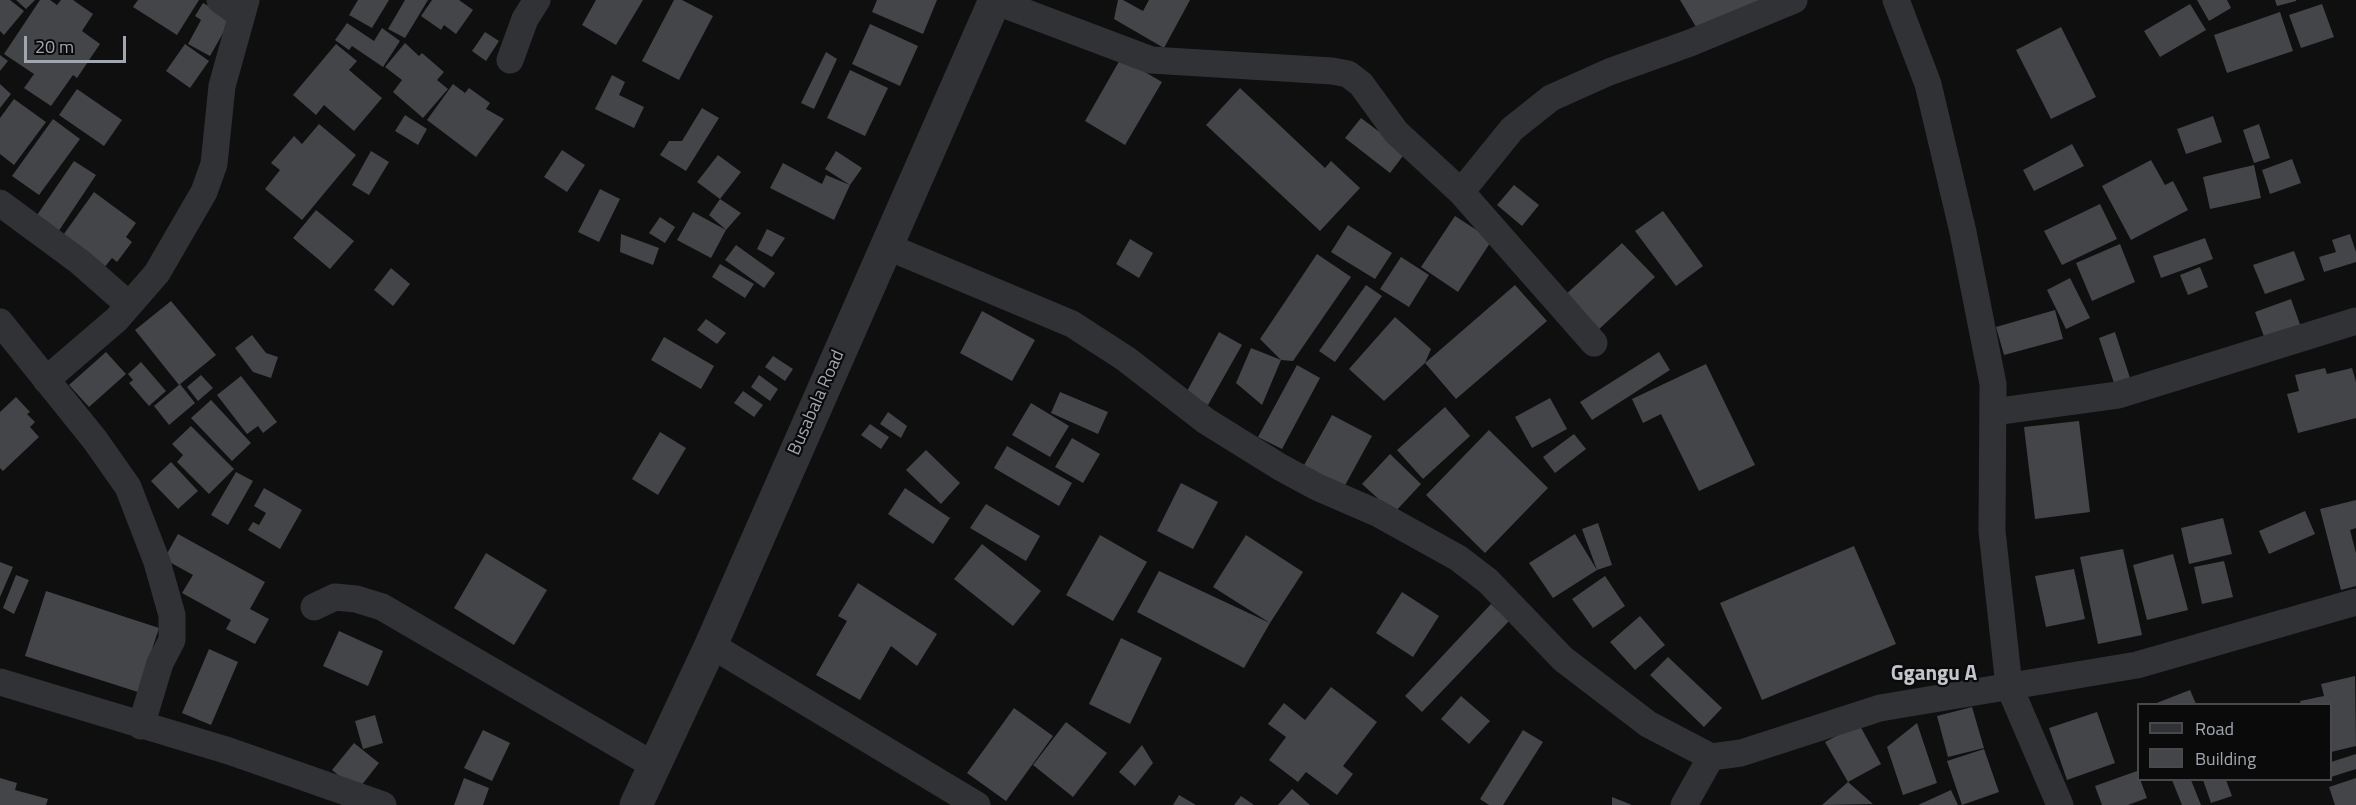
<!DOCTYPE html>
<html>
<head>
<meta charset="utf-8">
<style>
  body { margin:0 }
  #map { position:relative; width:2356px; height:805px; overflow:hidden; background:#0f0f10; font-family:"Titillium Web",sans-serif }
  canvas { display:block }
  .legend { position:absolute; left:2137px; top:703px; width:195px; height:78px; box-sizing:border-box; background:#0a0a0b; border:2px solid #47494d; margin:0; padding:8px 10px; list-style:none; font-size:18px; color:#a2a7af }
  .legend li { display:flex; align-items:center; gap:12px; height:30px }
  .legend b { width:30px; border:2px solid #47494d }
  .scale { position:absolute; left:24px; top:36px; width:102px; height:27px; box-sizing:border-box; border:3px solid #a2a7af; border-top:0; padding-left:8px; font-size:18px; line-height:21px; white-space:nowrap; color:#a2a7af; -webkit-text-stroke:4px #0a0a0b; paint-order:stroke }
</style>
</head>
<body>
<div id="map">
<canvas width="2356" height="805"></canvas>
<ul class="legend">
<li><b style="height:8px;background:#313235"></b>Road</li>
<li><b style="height:16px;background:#434548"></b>Building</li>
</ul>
<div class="scale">20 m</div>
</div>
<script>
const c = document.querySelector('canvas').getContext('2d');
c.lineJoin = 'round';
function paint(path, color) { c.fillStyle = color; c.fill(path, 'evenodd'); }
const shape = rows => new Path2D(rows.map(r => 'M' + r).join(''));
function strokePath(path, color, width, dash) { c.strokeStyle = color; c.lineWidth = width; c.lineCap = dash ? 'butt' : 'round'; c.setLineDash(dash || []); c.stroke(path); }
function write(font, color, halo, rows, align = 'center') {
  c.font = font + ' "Titillium Web",sans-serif'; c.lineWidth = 4.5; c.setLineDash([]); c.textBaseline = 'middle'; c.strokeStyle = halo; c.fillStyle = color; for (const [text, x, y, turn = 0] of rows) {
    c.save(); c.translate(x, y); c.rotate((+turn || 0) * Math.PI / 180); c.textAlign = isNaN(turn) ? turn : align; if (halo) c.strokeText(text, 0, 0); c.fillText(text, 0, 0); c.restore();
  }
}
const building = shape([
  [0,0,10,0,24,11,4,35,0,31],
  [16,0,35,0,26,9],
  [40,0,50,0,57,5,61,0,73,0,93,14,82,31,100,44,77,78,73,75,51,106,24,88,34,74,4,54],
  [138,0,199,0,177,35,133,7],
  [358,0,389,0,372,28,349,15],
  [405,0,428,0,405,38,388,29],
  [432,0,459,0,473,10,456,34,444,25,441,30,421,16],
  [596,0,643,0,616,45,582,25],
  [674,0,682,0,713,16,679,80,642,61],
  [877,0,937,0,923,34,872,12],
  [1118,0,1123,0,1143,11,1149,0,1190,0,1164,48,1114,19],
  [1680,0,1778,0,1699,32],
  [2197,0,2227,0,2231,8,2209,21],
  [2275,0,2296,0,2296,1,2277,6],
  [203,3,231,19,210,56,188,44,201,20,195,16],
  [2190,4,2206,30,2160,57,2144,31],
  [2322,4,2334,37,2301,48,2289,15],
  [2280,12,2293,51,2227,73,2214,35],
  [347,23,374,41,382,28,400,41,383,67,352,46,349,50,335,40],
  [870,24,918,46,900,86,852,64],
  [2061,27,2096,97,2051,119,2016,50],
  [485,32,499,41,486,61,472,51],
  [405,43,419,56,422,53,444,72,437,80,448,89,423,118,393,92,402,80,385,67],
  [185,44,209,61,190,88,166,71],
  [336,44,357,61,349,70,382,98,354,131,324,105,316,115,293,95],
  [826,52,837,59,814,109,801,103],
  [0,55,8,61,0,71],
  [1121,58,1162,82,1125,145,1085,121],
  [850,70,888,88,865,136,827,118],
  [612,75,625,82,619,95,644,107,634,128,595,109],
  [0,84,11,94,0,108],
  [453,84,465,93,469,88,490,103,486,109,504,119,476,157,427,120],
  [1240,88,1325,168,1331,161,1360,188,1320,231,1206,125],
  [77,89,122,120,104,146,59,115],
  [14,99,46,122,14,165,0,154,0,118],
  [702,108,719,118,686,171,660,155,669,141,682,141],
  [405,115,427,129,418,145,395,131],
  [2213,116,2222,142,2186,154,2177,129],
  [1361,118,1406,152,1390,173,1345,138],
  [53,119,80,139,39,195,12,176],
  [319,124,356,155,302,220,265,189,280,170,271,163,294,136,302,144],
  [2259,124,2270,158,2254,163,2243,130],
  [2072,144,2084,166,2034,191,2023,170],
  [562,150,585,165,567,192,544,177],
  [371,151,389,162,369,195,352,185],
  [836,151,862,168,850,185,825,169],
  [718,155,741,172,720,199,697,182],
  [2292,159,2301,183,2270,194,2262,170],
  [2151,160,2165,185,2173,181,2188,210,2131,240,2102,186],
  [74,161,96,175,56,235,33,221],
  [783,163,822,184,826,175,850,185,834,220,770,188],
  [2254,165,2261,198,2210,209,2203,177],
  [1514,185,1539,205,1522,226,1497,205],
  [600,189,620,199,599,242,578,232],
  [94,192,136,223,126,237,132,242,117,262,112,258,103,269,61,238],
  [720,199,741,213,726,230,709,215],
  [2100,204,2117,239,2062,265,2044,231],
  [316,210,354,241,330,269,293,238],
  [1663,211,1703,266,1676,286,1635,231],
  [693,212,726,230,711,258,677,240],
  [1455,216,1492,240,1458,292,1421,267],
  [660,217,675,227,665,243,649,233],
  [1348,225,1392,253,1375,279,1331,252],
  [767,229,785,238,772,257,757,249],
  [621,234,659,248,653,265,620,252],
  [2350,234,2356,252,2356,262,2324,272,2319,257,2336,252,2332,240],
  [2205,238,2213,259,2161,278,2153,256],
  [1130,239,1153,253,1139,278,1116,264],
  [1622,243,1655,277,1596,332,1563,297],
  [2120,244,2135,282,2092,301,2076,263],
  [736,245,775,273,764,288,725,260],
  [2294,251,2305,280,2265,294,2253,265],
  [1317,254,1351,277,1293,361,1281,360,1260,339],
  [1401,257,1429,275,1409,307,1380,289],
  [720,264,754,284,745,298,712,277],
  [2200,267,2208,287,2188,295,2180,275],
  [391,268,410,284,393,306,374,290],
  [2070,278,2090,318,2066,329,2047,290],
  [1366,285,1382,296,1335,362,1319,351],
  [1515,285,1547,321,1456,399,1425,363],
  [2291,299,2302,330,2266,342,2255,312],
  [171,301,216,355,179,385,135,330],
  [2055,310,2063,339,2004,355,1996,327],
  [982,311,1035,340,1012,381,960,353],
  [1395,317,1431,349,1425,363,1384,401,1349,369],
  [706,319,726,333,717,344,697,330],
  [1219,332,1242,345,1208,405,1186,393],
  [2115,332,2131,381,2115,386,2099,338],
  [252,335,266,353,278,357,271,378,253,372,235,348],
  [664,337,714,366,701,389,651,360],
  [1251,348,1281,360,1262,405,1236,383],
  [106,352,126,374,89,407,69,385],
  [1659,352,1670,370,1592,420,1580,402],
  [773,356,793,369,785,381,765,367],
  [141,362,166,391,149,406,129,383,133,380,128,374],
  [1706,364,1755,465,1699,491,1661,414,1643,423,1632,399],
  [1297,365,1320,378,1282,449,1258,437],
  [2325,368,2327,374,2352,368,2356,382,2356,418,2298,433,2287,394,2299,391,2295,375],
  [201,375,213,388,198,401,187,387],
  [759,375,778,389,770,401,751,387],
  [241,376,277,422,263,433,258,426,247,434,217,395],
  [180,384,195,403,169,425,154,406],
  [743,391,763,405,754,417,734,403],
  [1060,392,1108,412,1098,434,1051,413],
  [16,397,30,412,27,414,35,422,30,427,39,437,3,471,0,468,0,412],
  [1550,398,1567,429,1532,448,1515,417],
  [211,400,251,443,232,461,191,418],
  [1031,403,1069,426,1050,457,1012,435],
  [1445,407,1470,436,1423,479,1397,450],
  [888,412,907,426,901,438,880,424],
  [1332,415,1372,436,1343,489,1303,467],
  [2079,421,2090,512,2035,519,2024,427],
  [870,424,889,437,881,449,861,435],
  [191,426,234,469,209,494,177,462,183,455,172,444],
  [1489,430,1548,488,1485,553,1426,495],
  [660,432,686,448,658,495,632,479],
  [1574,434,1586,449,1555,473,1543,457],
  [1072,438,1100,454,1083,483,1055,467],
  [1007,446,1072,483,1059,506,994,468],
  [926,450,960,483,941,504,906,470],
  [1390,454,1421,484,1394,513,1362,484],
  [171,462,198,491,178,509,151,481],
  [236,472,253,481,228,525,211,515],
  [1181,483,1218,502,1193,549,1157,531],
  [264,488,302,510,280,549,248,530,253,522,259,525,266,513,254,506],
  [905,488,950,518,933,544,888,514],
  [2356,500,2356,528,2350,530,2356,553,2356,586,2341,590,2320,509],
  [986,504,1040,536,1026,561,970,528],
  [2305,511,2315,534,2269,554,2259,531],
  [2223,518,2232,554,2189,564,2181,528],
  [1598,523,1612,565,1597,570,1582,529],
  [178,534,265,582,250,609,269,619,255,644,226,629,231,620,182,593,193,575,164,559],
  [1575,534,1597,570,1553,598,1529,563],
  [1100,535,1147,562,1113,621,1066,595],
  [1246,535,1303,572,1270,623,1213,587],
  [982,544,1041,591,1013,626,954,579],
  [1854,546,1896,644,1762,700,1720,603],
  [2123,549,2142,635,2098,644,2080,557],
  [486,553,547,590,514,645,454,608],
  [2173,554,2188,610,2147,620,2133,565],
  [2224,561,2233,597,2202,604,2194,567],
  [0,562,13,567,0,597],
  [2074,569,2085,619,2046,627,2035,576],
  [1159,571,1270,623,1244,668,1137,612],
  [16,575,29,580,14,614,3,608],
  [1605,576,1625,606,1593,628,1572,599],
  [858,583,937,634,917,666,891,646,860,700,816,675,847,621,838,616],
  [46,591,159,628,138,692,25,656],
  [1402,592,1439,616,1413,657,1376,633],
  [1491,604,1509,621,1422,712,1405,696],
  [1640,616,1665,645,1635,670,1610,642],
  [339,631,383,651,368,686,323,666],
  [1121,638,1162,658,1130,724,1089,704],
  [209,649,238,662,211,725,182,713],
  [1668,657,1722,708,1704,727,1650,675],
  [2355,676,2356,746,2331,752,2331,705,2301,704,2300,701,2324,696,2321,684],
  [1331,687,1377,722,1343,766,1353,774,1337,795,1306,772,1298,782,1269,760,1286,737,1268,724,1284,703,1305,720],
  [2190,690,2196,704,2154,704],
  [1461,696,1490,721,1469,744,1441,719],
  [1972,707,1984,748,1948,757,1937,716],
  [1014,708,1053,736,1006,801,967,773],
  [2097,712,2115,763,2067,780,2049,728],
  [375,715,383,743,363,749,355,721],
  [1066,722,1107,753,1073,797,1033,765],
  [1917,723,1937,783,1903,795,1887,747],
  [1859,724,1881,764,1848,782,1825,742],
  [483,730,510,743,492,781,464,768],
  [1523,730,1543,742,1503,805,1489,805,1480,799],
  [354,743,379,763,357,791,332,770],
  [1142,745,1153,763,1135,786,1119,772],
  [1984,749,1999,792,1962,805,1947,761],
  [2356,754,2356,769,2331,777,2331,762],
  [2137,771,2147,798,2128,805,2102,805,2095,786],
  [0,778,17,783,15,790,48,799,46,805,0,805],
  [464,778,489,788,483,805,454,805],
  [2356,778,2356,805,2335,805,2329,787],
  [2172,780,2191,780,2201,805,2182,805],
  [2203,780,2226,780,2232,796,2211,803],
  [1848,782,1873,804,1822,805],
  [1292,789,1310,805,1278,805],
  [1951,790,1958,805,1918,805],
  [1179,795,1196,805,1173,805],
  [1241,796,1254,805,1234,805],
  [1612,797,1632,805,1612,805]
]);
const minor = shape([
  [220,0,241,15],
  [1896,0,1928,84,1963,232,1993,384,1992,531,2009,686,2060,805],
  [995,1,1151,60,1332,71,1348,74,1361,84,1396,132,1461,192,1594,343],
  [510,60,525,19,537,0],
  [1461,192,1512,129,1551,98,1609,72,1690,43,1794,0],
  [0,203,80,262,129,305],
  [886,246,1072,324,1126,359,1206,421,1280,467,1317,487,1377,513,1458,558,1488,581,1563,659,1648,724,1711,757,1741,753,1880,708,2137,665,2356,602],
  [0,322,95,440,128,487,157,562,172,615,172,640,160,663,141,726],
  [46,380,117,319,157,273,204,192,214,164,222,86,246,0],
  [1993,412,2118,395,2356,321],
  [314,607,335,597,356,599,382,607,655,766],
  [711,645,977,805],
  [0,682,229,751,383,805],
  [1684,805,1711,757]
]);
const tertiary = shape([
  [636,805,711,645,995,0]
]);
const streetNames = [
  ["Busabala Road",817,403,-66]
];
const quarterNames = [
  ["Ggangu A",1934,675]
];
paint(building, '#434548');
strokePath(minor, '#313235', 27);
strokePath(tertiary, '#313235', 33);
write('18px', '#a2a7af', '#0a0a0b', streetNames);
write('bold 21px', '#c2c6cc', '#0a0a0b', quarterNames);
</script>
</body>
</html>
